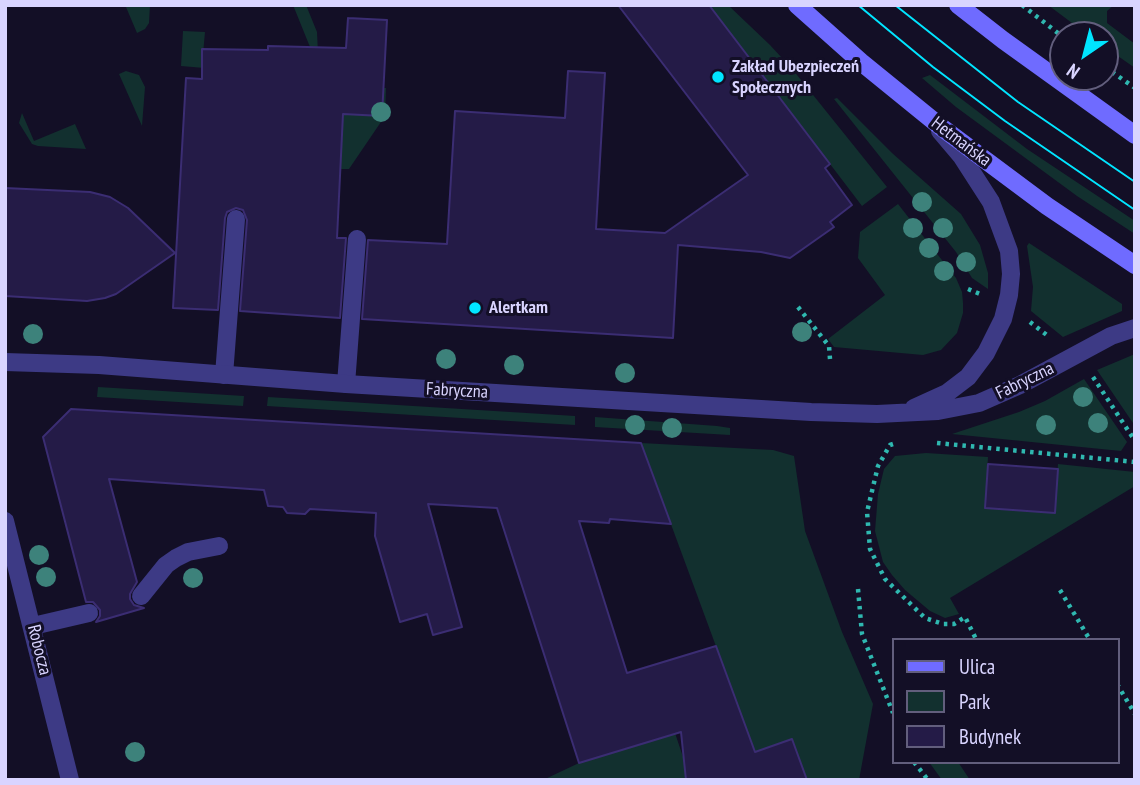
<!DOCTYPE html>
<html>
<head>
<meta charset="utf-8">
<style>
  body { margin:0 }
  #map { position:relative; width:1140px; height:785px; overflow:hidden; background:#130f26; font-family:"PT Sans Narrow",sans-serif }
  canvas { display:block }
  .frame { position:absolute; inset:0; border:7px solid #d9d4ff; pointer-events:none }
  .legend { position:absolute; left:892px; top:638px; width:228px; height:126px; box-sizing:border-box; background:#130f26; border:2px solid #625e7d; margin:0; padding:9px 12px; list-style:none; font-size:21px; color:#d9d4ff }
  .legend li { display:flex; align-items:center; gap:14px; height:35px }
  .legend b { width:35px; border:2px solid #625e7d }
  .north { position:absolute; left:1049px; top:21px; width:70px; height:70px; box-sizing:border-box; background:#130f26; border:2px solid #625e7d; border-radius:50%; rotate:215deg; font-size:19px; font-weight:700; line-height:28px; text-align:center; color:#d9d4ff }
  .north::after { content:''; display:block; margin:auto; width:24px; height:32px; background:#00e5ff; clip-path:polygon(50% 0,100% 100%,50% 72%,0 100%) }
</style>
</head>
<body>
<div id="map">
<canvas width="1140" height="785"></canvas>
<div class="frame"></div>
<ul class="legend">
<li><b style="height:9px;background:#6f6bff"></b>Ulica</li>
<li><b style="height:19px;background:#12302f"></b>Park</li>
<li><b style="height:19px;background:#241b47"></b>Budynek</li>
</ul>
<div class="north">N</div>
</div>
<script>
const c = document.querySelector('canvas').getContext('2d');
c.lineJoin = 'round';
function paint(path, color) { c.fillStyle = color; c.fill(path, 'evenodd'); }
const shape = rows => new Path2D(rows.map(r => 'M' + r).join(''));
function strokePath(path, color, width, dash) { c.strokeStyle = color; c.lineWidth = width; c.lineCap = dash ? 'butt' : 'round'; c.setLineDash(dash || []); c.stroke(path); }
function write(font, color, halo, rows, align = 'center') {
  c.font = font + ' "PT Sans Narrow",sans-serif'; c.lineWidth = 6; c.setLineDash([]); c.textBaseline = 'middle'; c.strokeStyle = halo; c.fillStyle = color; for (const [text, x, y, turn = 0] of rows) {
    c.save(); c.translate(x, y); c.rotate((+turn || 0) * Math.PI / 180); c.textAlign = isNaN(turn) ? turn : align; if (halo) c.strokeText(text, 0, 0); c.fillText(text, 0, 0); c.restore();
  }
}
const green = shape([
  [129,5,150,5,149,23,145,29,137,33,126,7],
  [293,5,306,5,317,32,319,75,309,77,181,66,183,31,205,32,202,65,308,65,310,47],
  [709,5,728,5,770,45,793,70,887,187,862,206],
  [1048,5,1114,5,1107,11,1107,23,1135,44,1135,68,1105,47,1105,35,1088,35],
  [126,71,139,75,145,87,142,126,119,74],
  [930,75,1027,149,1135,221,1135,234,1077,196,956,107,922,78],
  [345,86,386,88,385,116,349,169,340,169],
  [837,98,892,153,961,214,980,245,988,273,988,289,972,278,956,252,834,99],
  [22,113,34,141,75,124,86,149,38,146,32,144,19,123],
  [898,204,956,278,962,292,963,303,963,313,957,333,941,350,923,355,834,347,828,339,885,295,858,258,860,232],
  [1029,243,1122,304,1122,311,1063,337,1031,311,1033,287,1027,246],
  [1135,354,1135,426,1097,370],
  [1084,379,1127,442,1121,451,952,434,1019,412,1045,401],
  [98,387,244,396,243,406,97,397],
  [268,397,575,416,575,425,267,406],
  [595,417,717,426,730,428,730,435,595,427],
  [641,443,773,450,794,456,805,531,842,632,873,704,859,780,807,780,792,739,755,752],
  [926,453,988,457,985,508,1054,513,1058,464,1135,472,1135,486,950,598,959,614,945,618,930,611,905,590,892,575,883,562,875,531,878,494,884,469,895,456],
  [675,733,684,760,686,780,543,780,579,763],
  [929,762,958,762,970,780,942,780]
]);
const building = shape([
  [618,5,709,5,830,164,825,168,852,205,830,222,834,227,790,258,761,252,678,245,673,338,362,319,368,240,447,244,455,111,565,118,568,71,605,73,596,229,665,233,748,175,618,5],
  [348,18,387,20,382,116,343,114,337,238,346,238,340,318,240,311,247,220,243,210,236,208,227,212,225,218,218,310,173,308,186,78,202,79,202,49,268,50,268,46,346,48,348,18],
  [5,188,90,192,110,197,128,208,175,253,116,294,105,298,87,301,5,296,5,188],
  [71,409,641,443,671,524,610,519,609,523,579,521,627,673,716,646,755,752,792,739,807,780,686,780,681,732,579,763,497,508,428,504,462,627,433,635,427,614,400,622,375,536,376,513,310,509,305,514,287,513,283,507,268,506,264,490,109,479,137,582,130,594,130,599,134,605,144,608,96,622,100,616,100,610,93,602,86,602,43,437,71,409],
  [988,464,1058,469,1055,513,985,508,988,464]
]);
const path = shape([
  [1022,5,1063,37],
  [1105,67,1135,88],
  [968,289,980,294],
  [798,307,829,346,830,359],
  [1030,322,1048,336],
  [1093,377,1135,441],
  [937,443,1135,462],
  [893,444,890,445,878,466,867,512,870,549,885,579,925,618,943,624,954,624,965,617,976,639],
  [858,589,862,634,893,713],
  [1060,590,1090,640],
  [1117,684,1135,714],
  [914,762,928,780]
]);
const service = shape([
  [224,375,236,219],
  [346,384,357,239],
  [141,596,166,565,176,558,188,552,219,546],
  [33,626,89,613]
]);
const minor = shape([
  [5,362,99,365,346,384,811,412,877,414,938,411,979,403,1020,385,1111,336,1135,328],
  [914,408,947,393,968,377,986,353,1003,319,1009,295,1011,274,1009,251,991,202,962,157,940,131],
  [5,521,70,780]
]);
const secondary = shape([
  [797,5,861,62,941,127,1047,206,1135,265],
  [958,5,1003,40,1135,135]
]);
const tram = shape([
  [858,5,933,67,1005,121,1135,210],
  [895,5,1018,102,1135,182]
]);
const trees = [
  [381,112],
  [922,202],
  [913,228],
  [943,228],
  [929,248],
  [966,262],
  [944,271],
  [802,332],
  [33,334],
  [446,359],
  [514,365],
  [625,373],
  [1083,397],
  [1098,423],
  [635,425],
  [1046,425],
  [672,428],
  [39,555],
  [46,577],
  [193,578],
  [135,752]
];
const markers = [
  [718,77,7,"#00e5ff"],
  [475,308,7,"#00e5ff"]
];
const poiNames = [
  ["Zakład Ubezpieczeń",732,67],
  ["Społecznych",732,88],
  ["Alertkam",489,308]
];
const streetNames = [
  ["Hetmańska",961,142,37],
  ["Fabryczna",1025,381,-26],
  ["Fabryczna",457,391,3],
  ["Robocza",39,650,76]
];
paint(green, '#12302f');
paint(building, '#241b47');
strokePath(building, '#3b2d73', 2);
strokePath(path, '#2fb8b0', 4.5, [3.5, 5]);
strokePath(service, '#3d3a85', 18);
strokePath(minor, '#3d3a85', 18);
strokePath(secondary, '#6f6bff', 18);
strokePath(tram, '#00e5ff', 2);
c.fillStyle = '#3d827b';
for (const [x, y] of trees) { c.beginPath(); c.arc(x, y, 10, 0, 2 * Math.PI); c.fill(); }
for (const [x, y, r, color] of markers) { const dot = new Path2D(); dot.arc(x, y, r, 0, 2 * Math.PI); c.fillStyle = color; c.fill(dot); strokePath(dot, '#130f26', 2.5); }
write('bold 18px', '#d9d4ff', '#130f26', poiNames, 'left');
write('18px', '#d9d4ff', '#130f26', streetNames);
</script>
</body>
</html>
